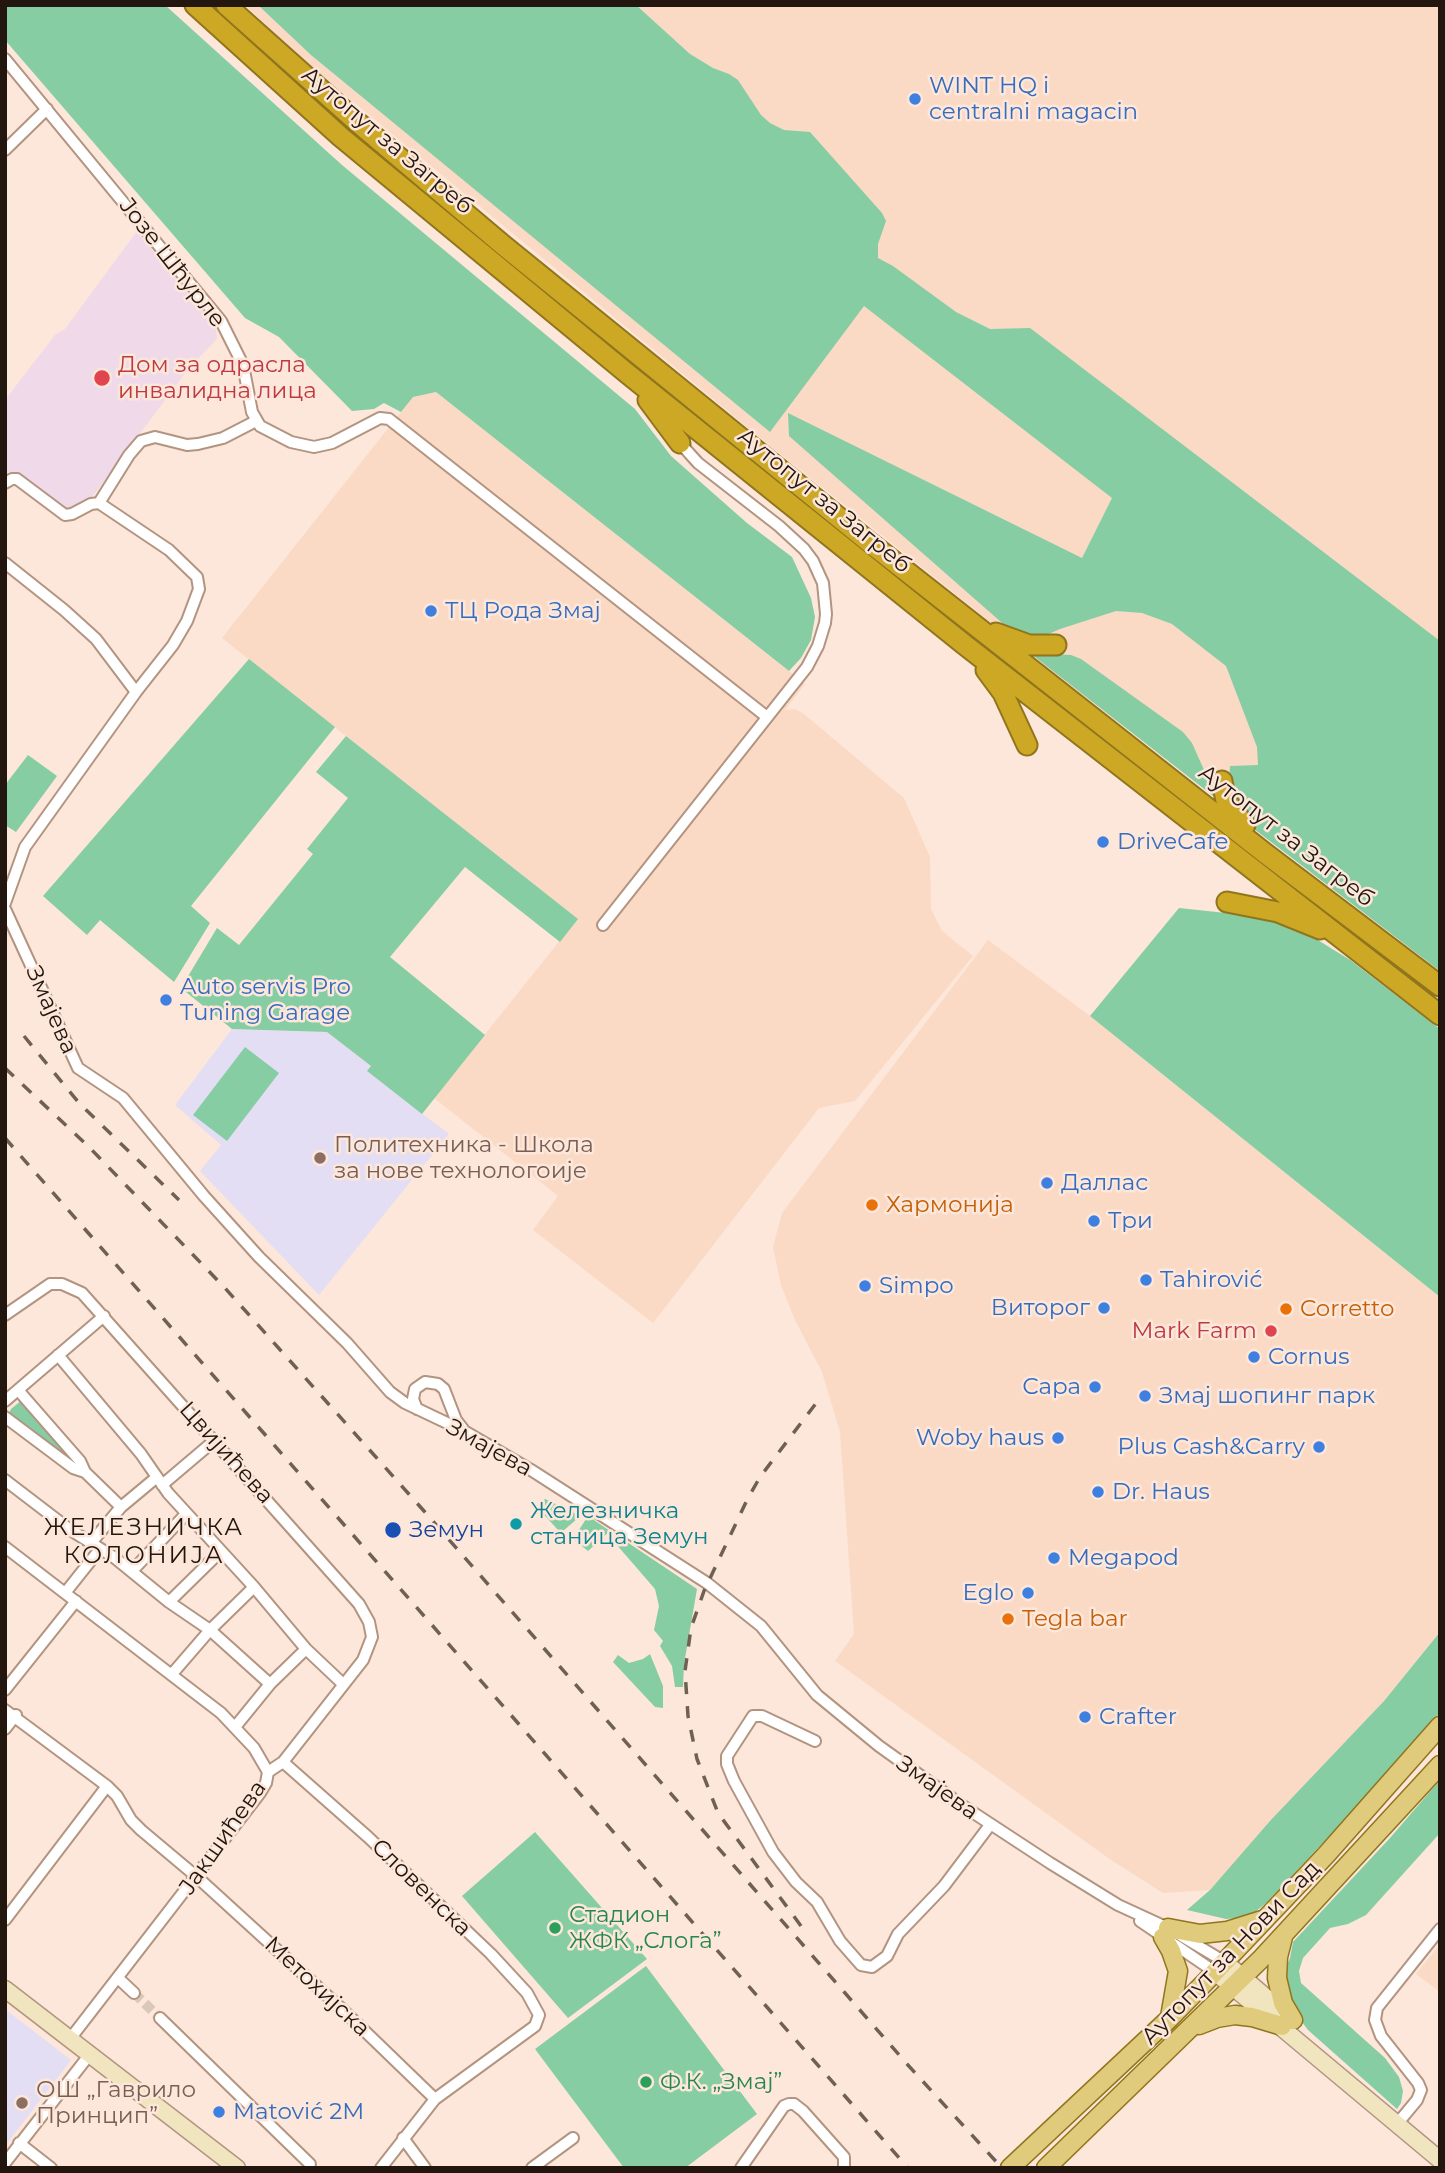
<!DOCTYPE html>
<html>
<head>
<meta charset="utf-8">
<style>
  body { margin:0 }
  #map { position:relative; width:1445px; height:2173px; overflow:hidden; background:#fce7da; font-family:Montserrat,sans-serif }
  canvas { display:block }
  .frame { position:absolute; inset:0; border:7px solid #22160e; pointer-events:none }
</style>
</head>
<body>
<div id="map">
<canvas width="1445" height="2173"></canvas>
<div class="frame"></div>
</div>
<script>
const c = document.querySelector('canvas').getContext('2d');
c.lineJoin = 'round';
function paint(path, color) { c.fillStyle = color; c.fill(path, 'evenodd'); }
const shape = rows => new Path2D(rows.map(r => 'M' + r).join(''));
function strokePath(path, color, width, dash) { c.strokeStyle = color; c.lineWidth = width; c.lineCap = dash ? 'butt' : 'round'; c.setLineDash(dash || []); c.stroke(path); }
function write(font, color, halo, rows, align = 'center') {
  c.font = font + ' Montserrat,sans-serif'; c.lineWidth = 5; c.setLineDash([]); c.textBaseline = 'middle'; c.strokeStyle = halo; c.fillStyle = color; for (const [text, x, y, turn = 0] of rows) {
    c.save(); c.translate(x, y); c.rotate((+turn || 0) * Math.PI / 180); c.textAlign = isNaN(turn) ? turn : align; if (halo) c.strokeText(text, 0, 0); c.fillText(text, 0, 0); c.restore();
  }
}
const built = shape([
  [245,5,1440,5,1440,971,1067,683,764,441,305,62],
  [436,392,805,684,785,710,795,709,804,714,904,798,930,857,931,909,942,931,973,956,855,1101,819,1108,653,1323,533,1230,558,1196,434,1098,577,919,222,638,413,397],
  [988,940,1090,1016,1440,1297,1440,1632,1384,1701,1210,1890,1163,1893,1111,1860,835,1661,854,1634,840,1432,822,1372,795,1320,781,1285,773,1247,782,1213],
  [1440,1944,1440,1992,1416,1974]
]);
const education = shape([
  [232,1029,327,1032,371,1066,368,1072,449,1134,319,1295,200,1171,221,1145,175,1105],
  [5,2009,71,2060,5,2146]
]);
const medical = shape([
  [137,231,216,327,217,339,190,367,92,497,69,512,21,476,13,472,5,473,5,400,55,335,65,329]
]);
const green = shape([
  [5,5,165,5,342,165,635,409,671,456,747,523,792,557,811,598,815,617,811,640,801,658,789,671,436,392,413,397,401,412,384,403,374,409,352,411,279,337,245,318,5,40],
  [258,5,636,5,690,54,713,68,729,74,738,80,761,115,770,123,784,130,810,132,882,213,886,221,878,244,878,258,893,266,956,312,990,329,1030,328,1440,641,1440,971,1241,819,1229,785,1230,766,1258,765,1257,747,1226,666,1172,624,1142,613,1116,611,1060,629,1037,639,1009,629,789,436,788,413,1082,558,1112,498,864,306,770,432,311,55],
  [1030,653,1071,655,1081,659,1183,732,1192,743,1217,799],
  [249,659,335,727,191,906,210,923,174,982,100,920,87,935,43,896],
  [346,736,578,919,560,942,465,867,390,957,485,1035,422,1114,367,1071,371,1066,327,1032,232,1029,181,988,217,928,239,945,313,854,307,849,348,798,316,772],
  [28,755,57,776,16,832,5,825,5,785],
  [1179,908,1263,917,1300,929,1350,960,1440,1029,1440,1297,1090,1016],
  [245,1047,279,1073,227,1141,193,1115],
  [22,1400,74,1460,73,1462,9,1414,11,1409],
  [545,1499,577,1514,578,1518,563,1531,558,1530,538,1508,539,1504],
  [588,1516,610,1531,588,1551,573,1539],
  [621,1538,697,1589,684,1664,683,1687,675,1687,672,1666,660,1646,663,1641,654,1630,659,1606,655,1589,616,1544],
  [1440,1632,1440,1713,1352,1812,1266,1903,1249,1917,1226,1919,1187,1910,1210,1890,1270,1821,1384,1701],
  [650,1654,663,1686,663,1708,655,1707,613,1662,618,1655,629,1663,643,1659],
  [1440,1780,1440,1833,1366,1915,1348,1924,1330,1928,1303,1958,1299,1971,1301,1983,1385,2058,1399,2077,1403,2091,1401,2103,1397,2109,1308,2030,1290,2006,1285,1970,1290,1958,1293,1942,1390,1838],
  [535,1832,647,1959,568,2018,462,1896],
  [646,1966,757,2114,685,2168,624,2168,535,2049]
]);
const streetTunnel = shape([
  [134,1993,160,2018]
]);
const street = shape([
  [5,59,221,321,243,365,252,412,260,426,291,442,314,447,332,443,380,418,389,419,767,717],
  [5,150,47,109],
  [5,483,12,479,17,479,65,515,72,514,91,504,99,503,169,550,197,577,199,589,187,621,173,645,136,692,25,847,5,903],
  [99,503,129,455,141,441,155,437,187,445,198,444,223,438,256,421],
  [5,563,64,610,96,639,136,692],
  [5,909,78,1068,123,1098,204,1196,259,1257,347,1343,390,1392,405,1403,466,1432,531,1470,707,1583,761,1626,817,1695,879,1746,960,1804,1050,1863,1118,1905,1168,1928,1225,1962],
  [603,925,807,667,818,646,825,623,826,614,823,583,813,561,804,549,779,526,698,463,680,443],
  [5,1315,50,1284,62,1284,82,1293,359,1604,369,1622,372,1637,363,1660,283,1762,268,1772,266,1783,260,1793,70,2039],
  [58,1355,141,1454,168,1493,254,1587,306,1649,343,1684],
  [18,1390,80,1461,85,1472,121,1507],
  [5,1401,104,1316],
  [417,1409,413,1399,415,1389,425,1382,438,1384,444,1389,456,1420,463,1429],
  [5,1417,73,1468,85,1472],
  [5,1480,69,1529,115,1558,169,1602,210,1630,270,1684],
  [162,1485,215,1440],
  [91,1543,121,1507,157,1477],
  [5,1547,221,1713,254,1748,268,1772],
  [132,1571,186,1514],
  [65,1593,100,1549],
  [169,1602,221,1551],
  [172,1674,210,1630,254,1587],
  [5,1690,76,1601],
  [5,1710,107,1786,117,1796,131,1820,141,1830,197,1877,345,2012,435,2099],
  [235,1727,270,1684,306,1649],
  [5,1729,16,1715],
  [815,1741,762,1716,753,1716,727,1756,727,1764,734,1781,773,1852,796,1882,817,1902,840,1941,861,1965,872,1967,887,1956,898,1934,944,1886,990,1825],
  [283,1762,368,1837,491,1954,527,1993,539,2015,535,2026,435,2099,381,2168],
  [5,1920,107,1786],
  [1140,1921,1215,1972],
  [118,1978,134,1993],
  [160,2018,310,2164],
  [1397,2124,1417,2100,1421,2090,1418,2083,1381,2036,1375,2020,1377,2008,1440,1929],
  [403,2138,425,2168],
  [19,2143,51,2168],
  [5,2163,90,2054],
  [532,2168,573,2138],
  [741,2168,784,2106,789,2104,794,2104,803,2111,844,2157,844,2168]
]);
const secondary = shape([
  [1225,1962,1290,2018],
  [1215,1972,1440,2160],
  [5,1989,237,2168]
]);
const primary = shape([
  [1168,1928,1200,1934,1227,1931,1262,1920],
  [1163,1937,1171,1951,1178,1971,1170,2017],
  [1283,1937,1278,1957,1277,1978,1283,2003,1293,2020],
  [1199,2025,1217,2018,1235,2015,1252,2017,1282,2026],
  [1010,2168,1170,2018,1215,1972,1326,1855,1440,1726],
  [1046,2168,1260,1960,1440,1765]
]);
const highway = shape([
  [195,5,341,137,628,374,965,645,1440,1015],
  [226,5,356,121,503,245,869,542,1266,854,1440,986],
  [648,400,680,443],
  [996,633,1029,645,1056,645],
  [986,670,1003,693,1027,745],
  [1222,781,1226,801,1245,825],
  [1227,902,1278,912,1320,929]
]);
const rail = shape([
  [24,1036,79,1103,179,1200],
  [5,1068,89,1147,225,1288,424,1511,907,2064,1002,2168],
  [5,1138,908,2168],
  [801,1926,718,1813,697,1759,688,1716,685,1671,691,1628,704,1591,747,1500,760,1477,820,1398]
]);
const markers = [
  [915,99,7,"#3f7fe0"],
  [102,378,9,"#e0444e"],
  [431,611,7,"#3f7fe0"],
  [1103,842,7,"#3f7fe0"],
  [166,1000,7,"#3f7fe0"],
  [320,1158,7,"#8d6e63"],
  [1047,1183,7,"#3f7fe0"],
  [872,1205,7,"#e8710a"],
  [1094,1221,7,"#3f7fe0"],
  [1146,1280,7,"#3f7fe0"],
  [865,1286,7,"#3f7fe0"],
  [1104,1308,7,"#3f7fe0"],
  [1286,1309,7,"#e8710a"],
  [1271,1331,7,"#e0444e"],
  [1254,1357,7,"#3f7fe0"],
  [1095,1387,7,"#3f7fe0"],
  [1145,1396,7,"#3f7fe0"],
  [1058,1438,7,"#3f7fe0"],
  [1319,1447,7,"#3f7fe0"],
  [1098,1492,7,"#3f7fe0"],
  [516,1524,7,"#0f9aa8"],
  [393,1530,9,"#1a4fb4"],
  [1054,1558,7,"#3f7fe0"],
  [1028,1593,7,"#3f7fe0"],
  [1008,1619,7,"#e8710a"],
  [1085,1717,7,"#3f7fe0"],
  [555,1928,7,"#2e9e5b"],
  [646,2082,7,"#2e9e5b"],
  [22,2103,7,"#8d6e63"],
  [219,2112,7,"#3f7fe0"]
];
const shopNames = [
  ["WINT HQ i",929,86],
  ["centralni magacin",929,112],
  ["ТЦ Рода Змај",445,611],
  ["DriveCafe",1117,842],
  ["Auto servis Pro",180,987],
  ["Tuning Garage",180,1013],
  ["Даллас",1061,1183],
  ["Три",1108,1221],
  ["Tahirović",1160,1280],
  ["Simpo",879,1286],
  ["Виторог",1090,1308,"right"],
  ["Cornus",1268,1357],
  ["Сара",1081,1387,"right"],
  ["Змај шопинг парк",1159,1396],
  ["Woby haus",1044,1438,"right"],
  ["Plus Cash&Carry",1305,1447,"right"],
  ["Dr. Haus",1112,1492],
  ["Megapod",1068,1558],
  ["Eglo",1014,1593,"right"],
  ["Crafter",1099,1717],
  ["Matović 2M",233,2112]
];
const streetNames = [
  ["Аутопут за Загреб",387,141,40],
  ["Јозе Шћурле",172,263,52],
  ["Аутопут за Загреб",824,501,39],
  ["Аутопут за Загреб",1286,836,38],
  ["Змајева",51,1010,66],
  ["Змајева",489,1448,29],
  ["Цвијићева",226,1453,48],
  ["Змајева",937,1788,35],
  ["Јакшићева",223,1838,-55],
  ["Словенска",421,1888,44],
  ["Аутопут за Нови Сад",1231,1953,-46],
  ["Метохијска",317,1987,43]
];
const healthNames = [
  ["Дом за одрасла",118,365],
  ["инвалидна лица",118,391],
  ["Mark Farm",1257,1331,"right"]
];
const educationNames = [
  ["Политехника - Школа",334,1145],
  ["за нове технологоије",334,1171],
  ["ОШ „Гаврило",36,2090],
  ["Принцип”",36,2116]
];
const foodNames = [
  ["Хармонија",886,1205],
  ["Corretto",1300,1309],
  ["Tegla bar",1022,1619]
];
const cultureNames = [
  ["Железничка",530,1511],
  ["станица Земун",530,1537]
];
const transitNames = [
  ["Земун",409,1530]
];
const leisureNames = [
  ["Стадион",569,1915],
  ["ЖФК „Слога”",569,1941],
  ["Ф.К. „Змај”",660,2082]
];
const neighbourhoodNames = [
  ["ЖЕЛЕЗНИЧКА",144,1528],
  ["КОЛОНИЈА",144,1556]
];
paint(built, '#fadac5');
paint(education, '#e4def4');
paint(medical, '#f0dae9');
paint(green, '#86cda4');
strokePath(streetTunnel, '#dbc8bb', 10, [10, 5]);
strokePath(street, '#b39480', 14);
strokePath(secondary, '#b39480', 19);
strokePath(primary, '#90751d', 21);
strokePath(highway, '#90751d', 23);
strokePath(street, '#fff', 10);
strokePath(secondary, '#f0e5be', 16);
strokePath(primary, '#e0cb7c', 18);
strokePath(highway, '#cca825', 19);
strokePath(rail, '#6f6056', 3.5, [12, 12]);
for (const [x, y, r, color] of markers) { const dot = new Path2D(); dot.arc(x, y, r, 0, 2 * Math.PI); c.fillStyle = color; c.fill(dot); strokePath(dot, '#fce7da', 2.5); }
write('23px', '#366cbe', '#fce7da', shopNames, 'left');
write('23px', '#22160e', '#fce7da', streetNames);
write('23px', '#be3a42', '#fce7da', healthNames, 'left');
write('23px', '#785e54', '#fce7da', educationNames, 'left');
write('23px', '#c56008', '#fce7da', foodNames, 'left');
write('23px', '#0d838f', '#fce7da', cultureNames, 'left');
write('23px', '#164399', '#fce7da', transitNames, 'left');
write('23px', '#27864d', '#fce7da', leisureNames, 'left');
c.letterSpacing = '2px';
write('24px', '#22160e', '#fce7da', neighbourhoodNames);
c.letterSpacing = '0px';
</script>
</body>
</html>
